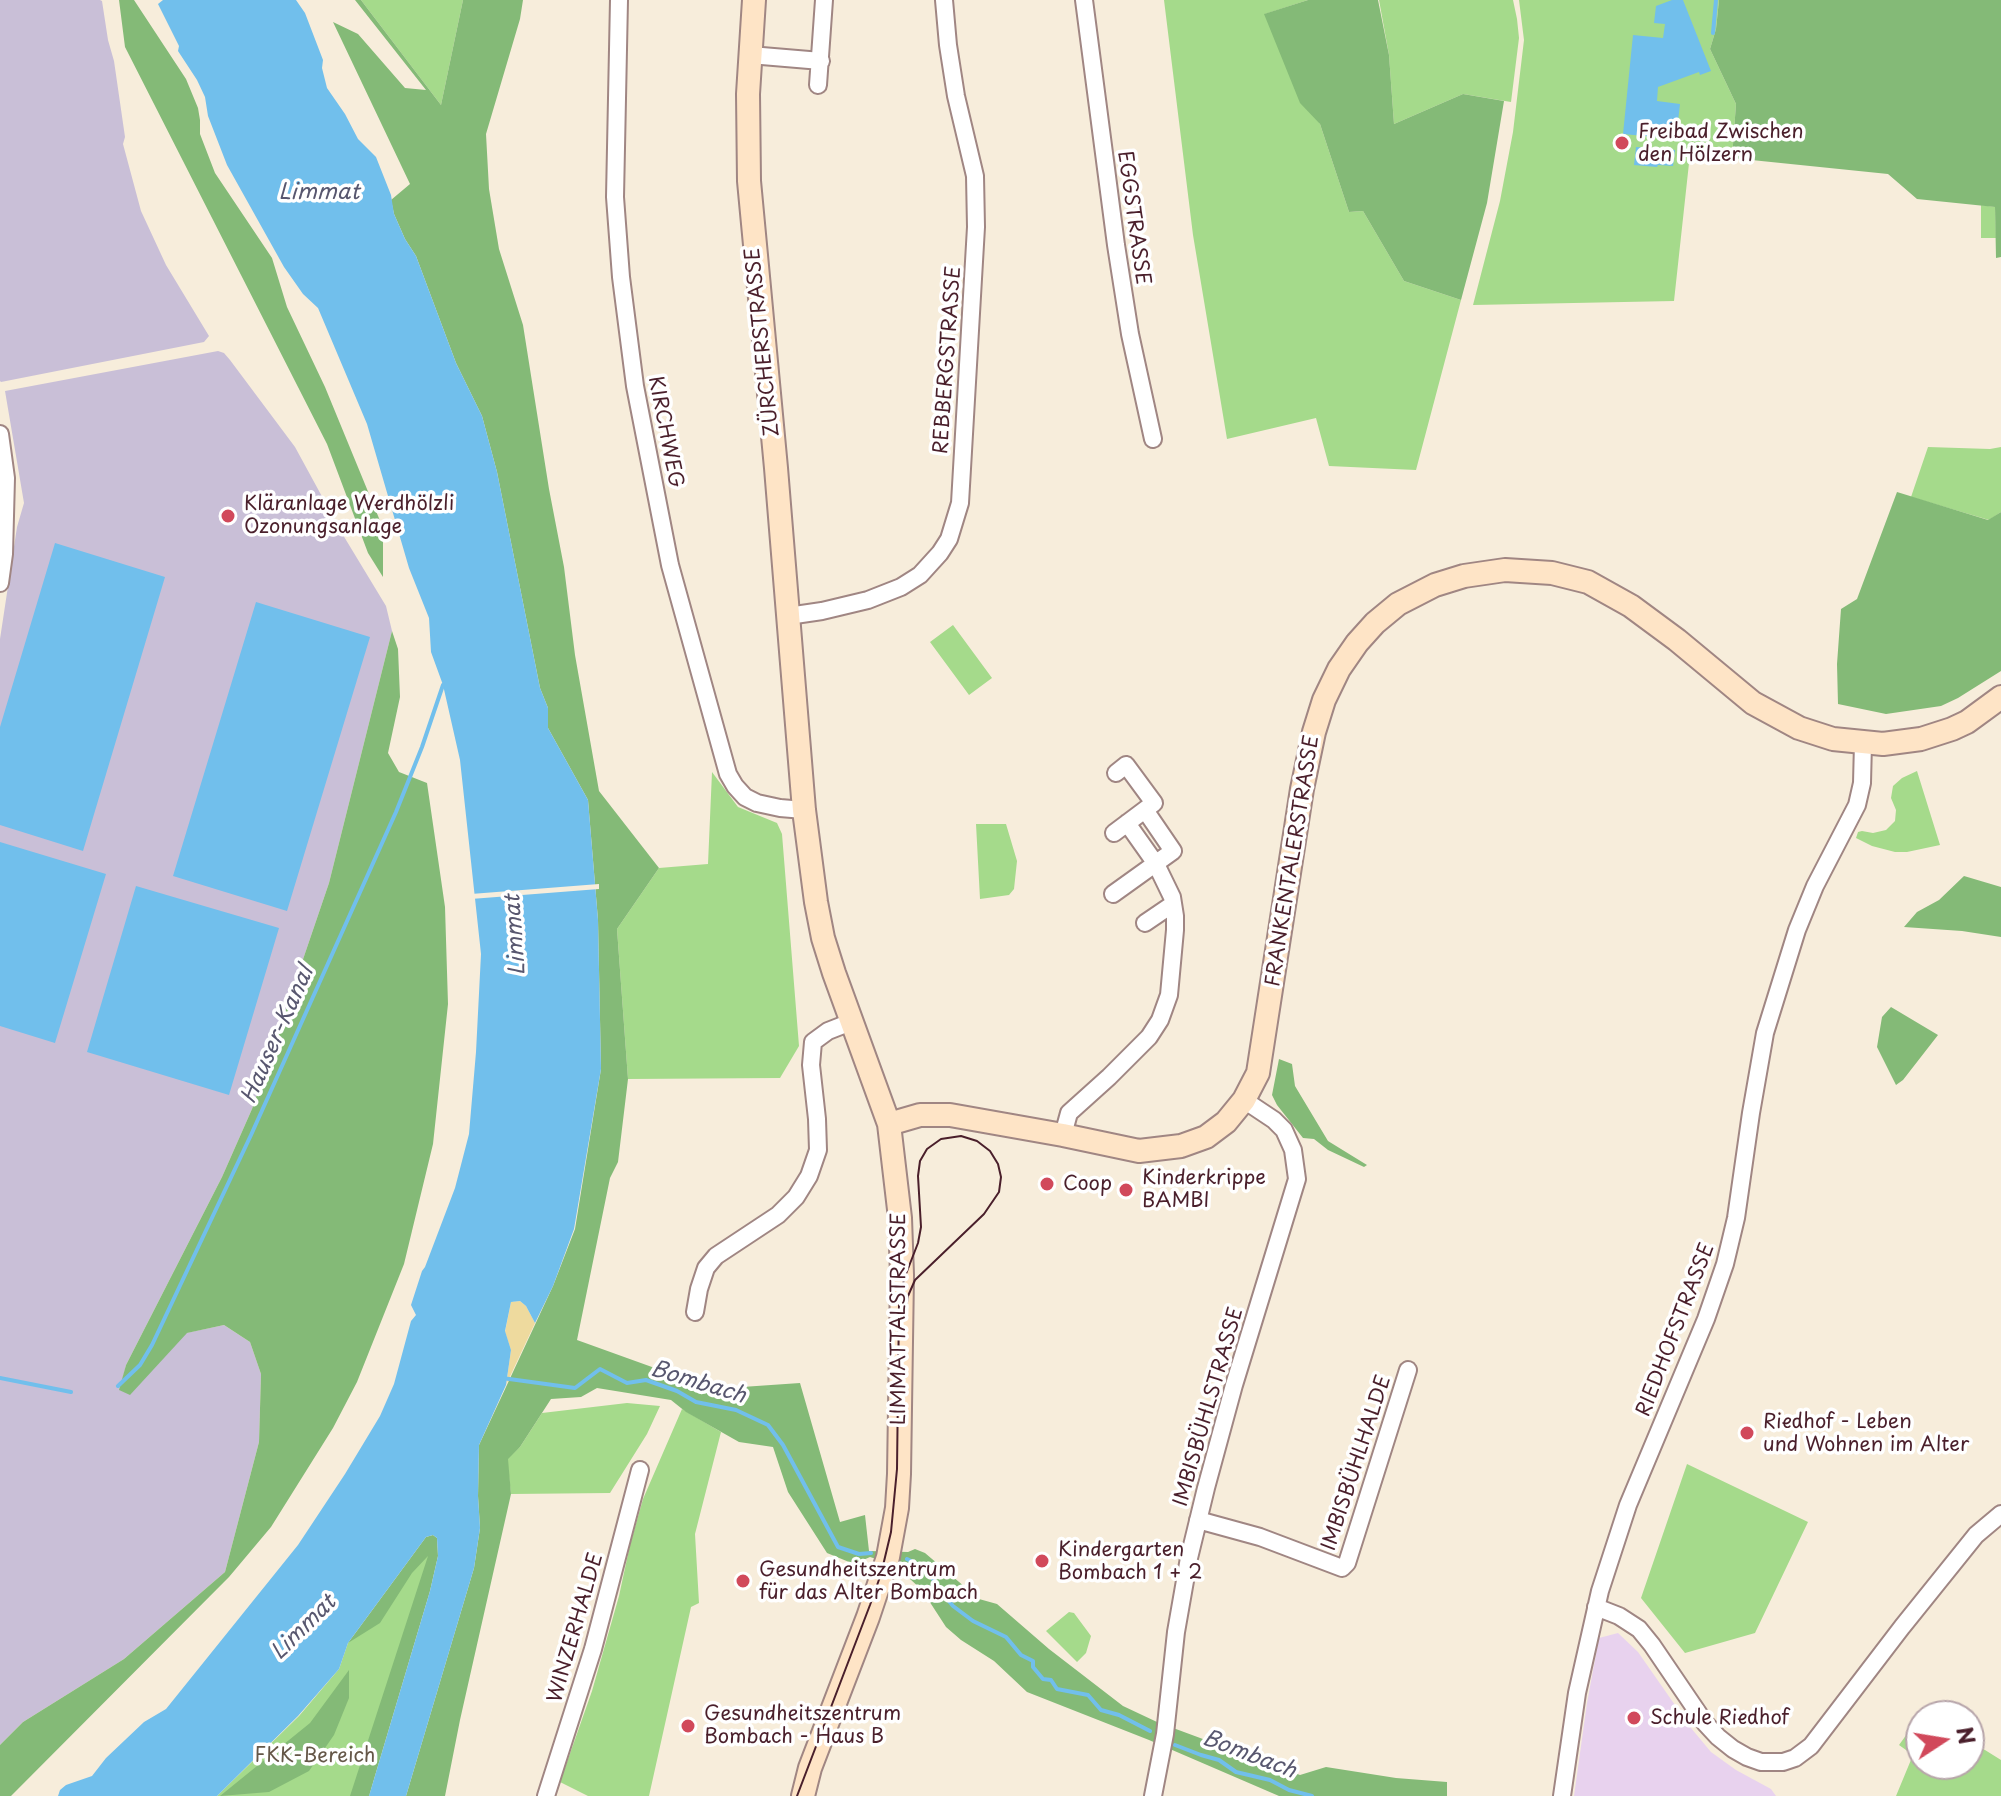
<!DOCTYPE html>
<html>
<head>
<meta charset="utf-8">
<style>
  body { margin:0 }
  #map { position:relative; width:2001px; height:1796px; overflow:hidden; background:#f7eddb; font-family:"Playpen Sans",sans-serif }
  canvas { display:block }
  .north { position:absolute; left:1905px; top:1700px; width:80px; height:80px; box-sizing:border-box; background:#fff; border:2px solid #b7a5aa; border-radius:50%; rotate:78deg; font-size:22px; font-weight:700; line-height:32px; text-align:center; color:#4a1f2b }
  .north::after { content:''; display:block; margin:auto; width:28px; height:36px; background:#d1495b; clip-path:polygon(50% 0,100% 100%,50% 72%,0 100%) }
</style>
</head>
<body>
<div id="map">
<canvas width="2001" height="1796"></canvas>
<div class="north">N</div>
</div>
<script>
const c = document.querySelector('canvas').getContext('2d');
c.lineJoin = 'round';
function paint(path, color) { c.fillStyle = color; c.fill(path, 'evenodd'); }
const shape = rows => new Path2D(rows.map(r => 'M' + r).join(''));
function strokePath(path, color, width, dash) { c.strokeStyle = color; c.lineWidth = width; c.lineCap = dash ? 'butt' : 'round'; c.setLineDash(dash || []); c.stroke(path); }
function write(font, color, halo, rows, align = 'center') {
  c.font = font + ' "Playpen Sans",sans-serif'; c.lineWidth = 7; c.setLineDash([]); c.textBaseline = 'middle'; c.strokeStyle = halo; c.fillStyle = color; for (const [text, x, y, turn = 0] of rows) {
    c.save(); c.translate(x, y); c.rotate((+turn || 0) * Math.PI / 180); c.textAlign = isNaN(turn) ? turn : align; if (halo) c.strokeText(text, 0, 0); c.fillText(text, 0, 0); c.restore();
  }
}
const built = shape([
  [1618,1633,1638,1652,1691,1728,1711,1752,1736,1770,1771,1789,1776,1796,1574,1796,1587,1703,1599,1638]
]);
const industrial = shape([
  [0,0,100,0,102,1,108,40,114,61,125,137,123,144,141,211,166,265,209,336,204,342,1,382,0,381],
  [218,351,224,353,230,360,295,447,343,535,386,606,392,631,329,883,252,1109,222,1177,126,1365,120,1390,130,1394,186,1333,224,1325,250,1342,261,1374,259,1442,225,1572,124,1659,23,1722,0,1745,0,639,17,527,24,503,5,391]
]);
const green = shape([
  [361,0,463,0,441,105],
  [1164,0,1308,0,1265,14,1320,124,1349,212,1363,211,1404,281,1461,300,1416,470,1329,466,1316,418,1227,439,1193,235],
  [1379,0,1513,0,1517,19,1519,38,1511,102,1463,94,1394,124,1389,55],
  [1519,0,1719,0,1716,29,1710,49,1736,104,1732,158,1690,154,1674,301,1473,305,1500,201,1513,132,1524,40],
  [1981,205,1995,207,1996,238,1981,238],
  [1928,447,1990,449,2001,447,2001,512,1989,520,1911,497],
  [953,625,992,678,969,695,930,642],
  [1917,771,1940,845,1907,852,1895,852,1872,846,1856,838,1858,832,1862,831,1873,833,1886,830,1895,821,1896,810,1891,798,1893,786,1902,778],
  [712,772,738,807,777,823,782,834,799,1046,780,1078,628,1079,617,929,659,868,708,864],
  [976,824,1006,824,1017,861,1014,889,1009,895,980,899],
  [627,1403,660,1406,647,1434,610,1493,511,1494,507,1459,520,1447,542,1413],
  [682,1409,721,1432,695,1534,699,1603,691,1607,649,1796,588,1796,560,1782,592,1691,619,1596,630,1545,643,1499],
  [1687,1464,1808,1522,1755,1633,1685,1653,1641,1598],
  [437,1538,369,1796,217,1796,299,1716,339,1669,348,1643],
  [1069,1612,1074,1613,1091,1636,1086,1653,1077,1662,1046,1631],
  [1923,1712,1929,1716,1921,1716,1921,1764,1969,1764,1969,1740,2001,1760,2001,1796,1896,1796,1913,1755,1899,1745]
]);
const forest = shape([
  [119,0,134,0,186,79,198,108,200,120,200,134,215,173,272,258,287,307,325,387,383,528,383,577,368,553,327,444,125,47],
  [355,0,361,0,441,105,463,0,523,0,520,19,486,134,489,189,499,249,523,325,549,489,564,567,575,655,599,791,659,868,617,929,628,1079,618,1162,610,1178,577,1340,713,1389,800,1383,840,1522,865,1515,869,1551,908,1552,915,1549,925,1553,979,1599,997,1604,1049,1649,1123,1706,1157,1722,1300,1775,1326,1767,1396,1778,1447,1782,1447,1796,1279,1796,1149,1740,1027,1692,994,1661,961,1640,946,1627,922,1590,910,1579,904,1568,870,1557,854,1564,827,1553,788,1492,773,1447,739,1442,686,1412,671,1400,597,1388,581,1397,551,1399,520,1447,508,1459,511,1494,460,1720,445,1796,406,1796,474,1568,480,1528,478,1496,479,1445,553,1286,575,1229,601,1069,598,920,588,800,548,728,548,708,540,688,497,472,482,416,456,363,416,256,405,239,394,214,391,200,410,184,333,22,358,34,405,88,426,90],
  [1308,0,1378,0,1389,55,1394,124,1463,94,1504,101,1487,203,1461,300,1404,281,1363,211,1349,212,1320,124,1300,103,1264,14],
  [1719,0,2001,0,2001,257,1996,258,1995,207,1917,199,1888,174,1732,158,1736,104,1710,49,1716,29],
  [1897,492,1988,520,2001,512,2001,671,1958,698,1941,706,1886,714,1838,704,1837,664,1841,609,1857,599],
  [392,631,398,649,400,697,388,753,399,772,427,783,445,907,448,1004,433,1144,404,1264,357,1382,333,1428,271,1527,229,1577,11,1796,0,1796,0,1745,23,1722,124,1659,225,1572,259,1442,261,1374,250,1342,224,1325,187,1333,130,1395,119,1390,126,1365,222,1177,252,1109,329,883],
  [1964,876,2001,887,2001,937,1962,931,1904,927,1917,912,1939,900],
  [1891,1007,1938,1035,1903,1080,1896,1085,1877,1047,1882,1017],
  [1279,1059,1292,1064,1295,1086,1328,1141,1367,1165,1364,1167,1328,1150,1314,1139,1303,1138,1277,1105,1272,1095],
  [433,1535,437,1538,438,1556,430,1591,369,1796,350,1796,428,1556,412,1573,380,1623,348,1643,426,1537],
  [349,1670,349,1698,334,1735,309,1771,269,1792,220,1796,310,1723]
]);
const sand = shape([
  [520,1301,526,1306,535,1323,506,1385,511,1350,505,1332,511,1302]
]);
const water = shape([
  [163,0,296,0,305,13,323,60,322,68,327,88,345,114,358,139,376,157,391,195,394,214,405,239,416,256,456,363,482,416,497,472,540,688,548,708,548,728,588,800,598,920,601,1069,574,1229,553,1286,535,1323,526,1306,520,1301,511,1302,505,1331,511,1350,506,1385,479,1445,478,1496,480,1528,474,1568,406,1796,369,1796,430,1591,438,1556,437,1538,433,1535,426,1537,348,1643,339,1669,298,1716,217,1796,58,1796,60,1790,66,1785,92,1776,106,1758,144,1722,166,1709,298,1545,345,1474,380,1416,394,1384,411,1321,416,1315,411,1305,422,1271,425,1267,455,1188,469,1134,476,1052,481,954,460,760,443,685,431,652,429,618,409,568,367,424,318,308,303,294,284,267,227,165,208,116,205,97,197,80,178,51,179,46,158,4],
  [1672,0,1683,0,1711,71,1700,75,1699,72,1658,87,1657,101,1680,104,1676,139,1623,134,1633,35,1663,38,1665,24,1654,23,1656,6],
  [1636,147,1675,150,1673,166,1658,165,1657,167,1634,165],
  [55,543,165,577,83,851,0,825,0,727],
  [256,602,370,637,287,911,173,876],
  [0,842,106,874,55,1043,0,1026],
  [136,886,279,928,229,1095,87,1052]
]);
const pier = shape([
  [599,884,599,889,471,899,471,894]
]);
const stream = shape([
  [1713,33,1716,0],
  [0,1378,71,1392],
  [502,1378,575,1388,600,1369,627,1383,646,1380,677,1391,696,1402,736,1410,768,1425,783,1445,838,1547,859,1554,871,1553],
  [118,1386,140,1365,152,1345,251,1135,396,812,422,747,443,685],
  [907,1559,928,1570,938,1588,953,1606,973,1621,1006,1637,1021,1655,1033,1661,1033,1667,1043,1679,1051,1680,1057,1689,1088,1695,1101,1710,1119,1715,1150,1731],
  [1175,1745,1201,1755,1219,1760,1236,1772,1270,1780,1289,1790,1312,1796]
]);
const street = shape([
  [619,0,615,197,621,277,635,386,670,565,728,774,735,786,745,797,757,803,780,808,804,810],
  [1084,0,1116,245,1130,334,1153,439],
  [750,55,821,61],
  [818,85,824,0],
  [0,434,6,478,4,554,0,583],
  [788,616,822,611,868,600,901,587,920,575,940,553,949,539,960,503,976,227,975,176,956,96,948,45,944,0],
  [1114,833,1154,803,1126,765,1116,773],
  [1113,894,1173,851,1145,810],
  [1145,923,1173,904],
  [1063,1135,1069,1113,1109,1077,1149,1037,1160,1020,1169,995,1175,930,1175,916,1172,897,1156,864,1127,823],
  [695,1312,699,1289,706,1268,716,1256,778,1215,796,1197,809,1176,818,1150,817,1119,811,1065,813,1042,828,1031,851,1022],
  [1198,1520,1260,1537,1342,1568,1347,1563,1408,1370],
  [1596,1607,1619,1616,1639,1629,1652,1645,1705,1723,1718,1737,1733,1749,1747,1757,1761,1762,1783,1762,1795,1758,1811,1746,1902,1627,1976,1535,2001,1514],
  [546,1796,593,1649,640,1470],
  [1153,1796,1165,1734,1176,1632,1189,1558,1206,1488,1234,1385,1297,1179,1293,1150,1284,1130,1274,1120,1244,1100],
  [1562,1796,1577,1693,1600,1591,1628,1505,1706,1319,1725,1264,1736,1218,1751,1113,1765,1033,1797,930,1815,886,1857,805,1862,783,1863,743]
]);
const secondary = shape([
  [754,0,748,94,749,181,776,468,804,810,816,902,823,938,834,973,889,1124,900,1218,902,1275,899,1474,897,1508,888,1557,868,1617,810,1768,803,1796],
  [889,1124,920,1115,950,1115,1063,1135,1139,1151,1181,1146,1206,1137,1226,1122,1244,1100,1258,1073,1302,789,1314,732,1324,700,1339,669,1357,643,1375,623,1398,604,1435,585,1464,576,1505,570,1552,573,1588,582,1631,606,1677,640,1753,703,1799,728,1833,739,1883,744,1921,739,1952,729,1967,722,2001,697]
]);
const tram = shape([
  [797,1796,870,1605,881,1574,891,1532,897,1469,899,1306,904,1279,918,1243,921,1227,918,1176,920,1161,927,1149,941,1139,961,1136,977,1141,990,1151,998,1164,1001,1177,999,1192,984,1214,915,1280,908,1296,905,1315]
]);
const markers = [
  [1622,143,8,"#d1495b"],
  [228,516,8,"#d1495b"],
  [1047,1184,8,"#d1495b"],
  [1126,1190,8,"#d1495b"],
  [1747,1433,8,"#d1495b"],
  [1042,1561,8,"#d1495b"],
  [743,1581,8,"#d1495b"],
  [1634,1718,8,"#d1495b"],
  [688,1726,8,"#d1495b"]
];
const poiNames = [
  ["Freibad Zwischen",1638,132],
  ["den Hölzern",1638,155],
  ["Kläranlage Werdhölzli",244,504],
  ["Ozonungsanlage",244,527],
  ["Kinderkrippe",1142,1178],
  ["BAMBI",1142,1201],
  ["Coop",1063,1184],
  ["Riedhof - Leben",1763,1422],
  ["und Wohnen im Alter",1763,1445],
  ["Kindergarten",1058,1550],
  ["Bombach 1 + 2",1058,1573],
  ["Gesundheitszentrum",759,1570],
  ["für das Alter Bombach",759,1593],
  ["Gesundheitszentrum",704,1714],
  ["Bombach - Haus B",704,1737],
  ["Schule Riedhof",1650,1718]
];
const streetNames = [
  ["EGGSTRASSE",1133,218,82],
  ["ZÜRCHERSTRASSE",763,342,-96],
  ["REBBERGSTRASSE",948,360,-86],
  ["KIRCHWEG",665,432,79],
  ["FRANKENTALERSTRASSE",1293,861,-81],
  ["LIMMATTALSTRASSE",899,1319,-90],
  ["RIEDHOFSTRASSE",1676,1330,-69],
  ["IMBISBÜHLSTRASSE",1209,1407,-74],
  ["IMBISBÜHLHALDE",1357,1463,-72],
  ["WINZERHALDE",576,1628,-74]
];
const parkNames = [
  ["FKK-Bereich",315,1756]
];
const waterNames = [
  ["Limmat",319,193],
  ["Limmat",516,935,-94],
  ["Hauser-Kanal",278,1035,-66],
  ["Bombach",698,1383,17],
  ["Limmat",304,1628,-45],
  ["Bombach",1249,1755,21]
];
paint(built, '#e8d2ee');
paint(industrial, '#c9bfd7');
paint(green, '#a5da8b');
paint(forest, '#84ba77');
paint(sand, '#eeda9e');
paint(water, '#71bfec');
paint(pier, '#f7eddb');
strokePath(stream, '#71bfec', 4);
strokePath(street, '#a08683', 20);
strokePath(secondary, '#a08683', 26);
strokePath(street, '#fff', 16);
strokePath(secondary, '#fee4c6', 22);
strokePath(tram, '#4a1f2b', 2);
for (const [x, y, r, color] of markers) { const dot = new Path2D(); dot.arc(x, y, r, 0, 2 * Math.PI); c.fillStyle = color; c.fill(dot); strokePath(dot, '#fff', 3); }
write('20px', '#4a1f2b', '#fff', poiNames, 'left');
write('20px', '#4a1f2b', '#fff', streetNames);
write('20px', '#655748', '#fff', parkNames);
write('italic 22px', '#58576f', '#fff', waterNames);
</script>
</body>
</html>
